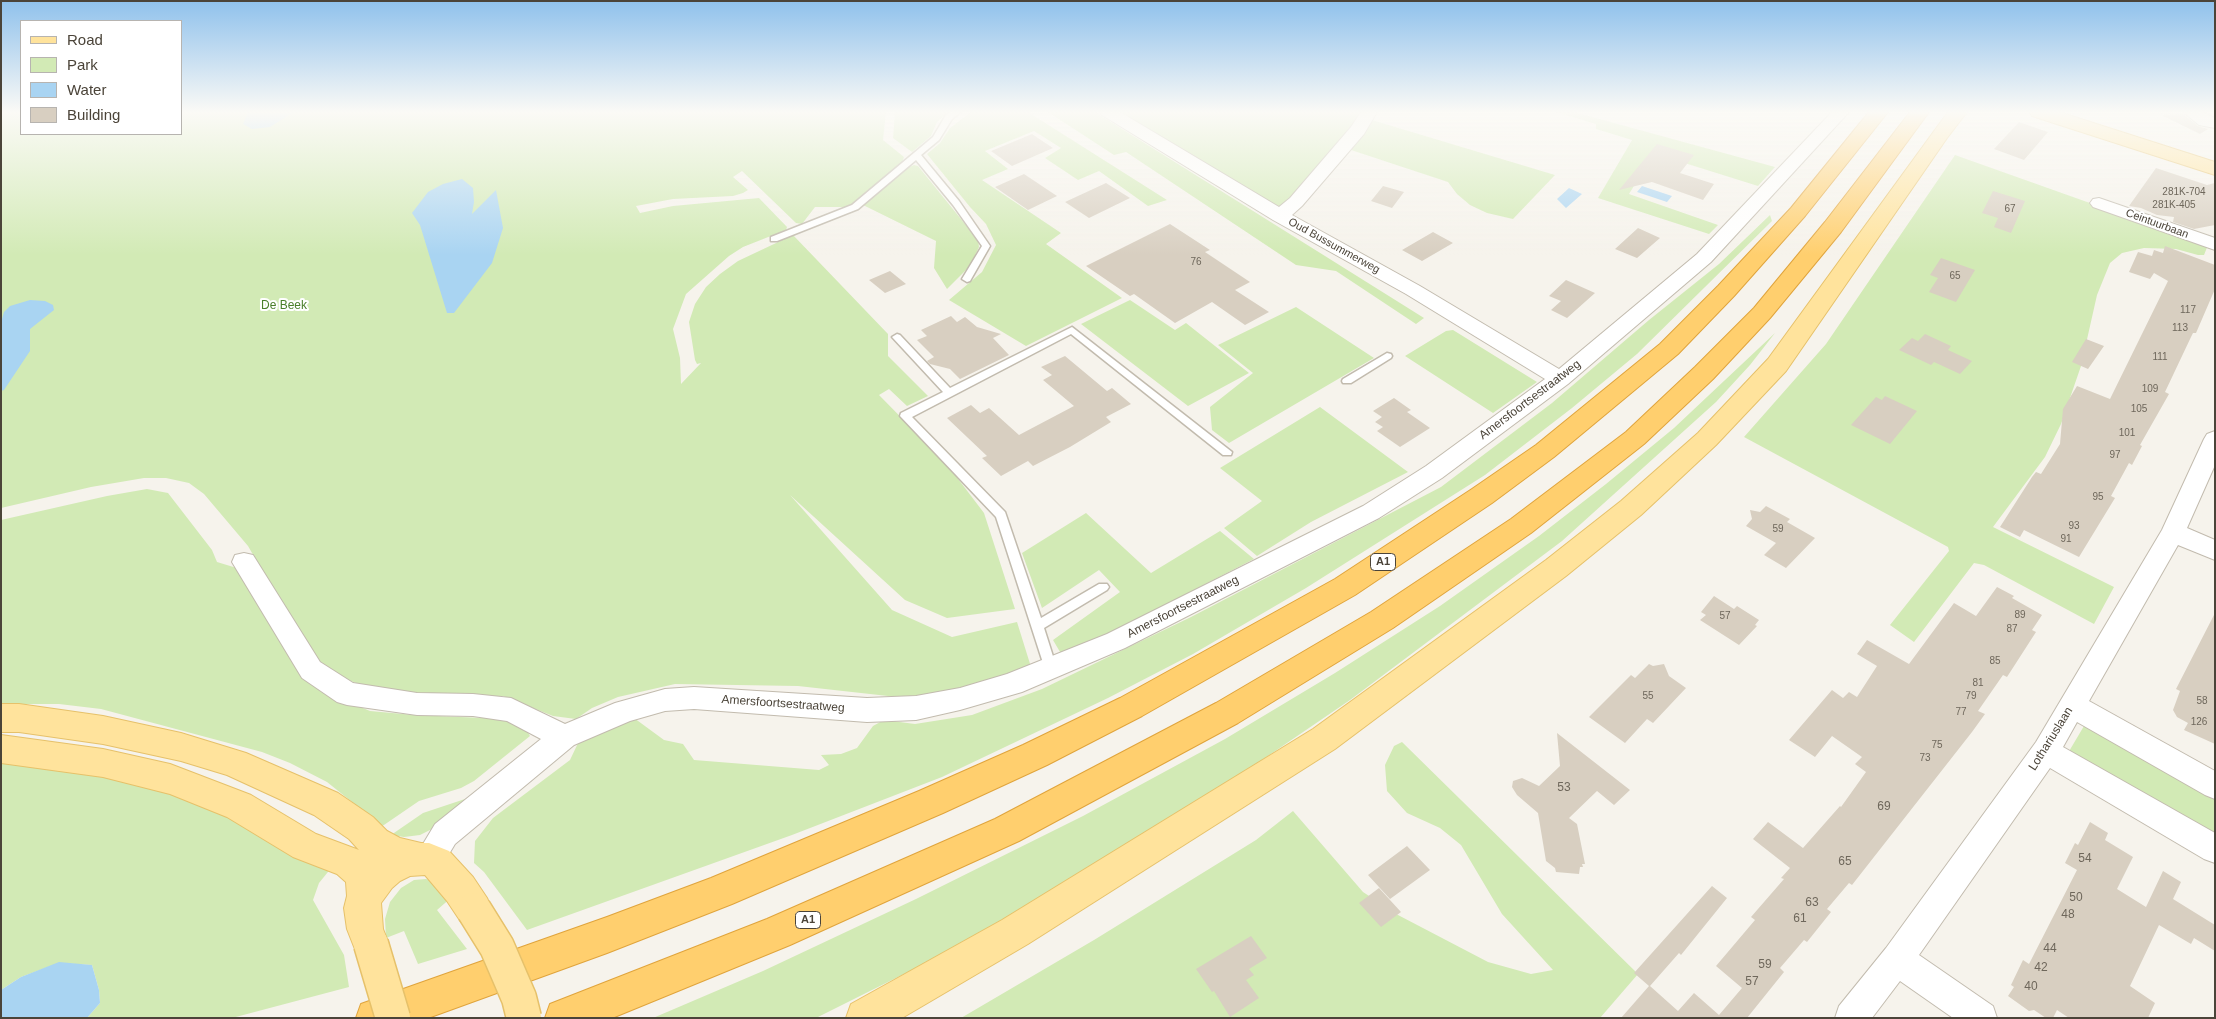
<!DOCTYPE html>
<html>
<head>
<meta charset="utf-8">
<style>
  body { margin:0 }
  #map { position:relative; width:2216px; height:1019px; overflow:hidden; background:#f6f3ec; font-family:Helvetica,sans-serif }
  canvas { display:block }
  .frame { position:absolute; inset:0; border:2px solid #4b4439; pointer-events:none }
  .legend { position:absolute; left:20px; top:20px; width:162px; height:115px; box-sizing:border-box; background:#fff; border:1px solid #b7b4b0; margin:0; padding:6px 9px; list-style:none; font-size:15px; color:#4b4439 }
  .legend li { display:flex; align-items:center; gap:10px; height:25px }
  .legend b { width:25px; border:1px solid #b7b4b0 }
</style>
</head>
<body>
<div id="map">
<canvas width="2216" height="1019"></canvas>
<div class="frame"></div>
<ul class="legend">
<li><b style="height:6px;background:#ffe39c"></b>Road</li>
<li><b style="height:14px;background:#d2eab5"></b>Park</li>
<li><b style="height:14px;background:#a9d4f2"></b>Water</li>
<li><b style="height:14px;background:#d8cfc1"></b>Building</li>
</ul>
</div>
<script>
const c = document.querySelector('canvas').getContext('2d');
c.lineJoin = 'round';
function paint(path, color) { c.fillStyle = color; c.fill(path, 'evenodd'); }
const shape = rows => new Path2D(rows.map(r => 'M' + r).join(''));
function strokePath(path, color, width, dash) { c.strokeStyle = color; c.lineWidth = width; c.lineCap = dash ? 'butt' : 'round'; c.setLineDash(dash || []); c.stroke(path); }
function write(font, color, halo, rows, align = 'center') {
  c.font = font + ' Helvetica,sans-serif'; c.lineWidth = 4; c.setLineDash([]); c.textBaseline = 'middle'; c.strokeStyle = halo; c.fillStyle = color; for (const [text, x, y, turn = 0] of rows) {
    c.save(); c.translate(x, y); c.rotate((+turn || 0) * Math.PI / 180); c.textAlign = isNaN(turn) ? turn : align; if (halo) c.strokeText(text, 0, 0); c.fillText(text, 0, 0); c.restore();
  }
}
const green = shape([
  [1,112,21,112,21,134,181,134,181,112,886,112,883,140,904,157,902,163,848,207,815,207,802,224,796,223,742,171,733,177,748,190,743,193,733,196,673,199,636,206,640,213,673,206,759,198,787,227,786,230,743,247,729,256,686,294,673,329,680,358,681,384,701,363,697,364,695,360,689,322,695,304,706,287,720,274,738,261,793,235,888,334,888,356,928,396,907,406,889,389,879,395,946,463,984,513,1015,609,947,618,905,600,790,495,892,610,952,637,1017,622,1031,667,991,684,915,699,798,686,675,684,618,697,592,708,576,719,553,716,503,696,461,696,403,692,364,686,330,673,319,663,289,617,248,546,204,494,189,483,166,478,144,478,91,487,1,508],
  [895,112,948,112,937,122,931,136,912,152,893,138],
  [971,112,1028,112,1167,200,1148,206,1099,171,1078,180,1045,158,1061,148,1034,131,985,151,1008,169,982,180,1061,233,1046,244,1122,298,1026,346,949,300,982,272,996,245,986,224,970,207,927,154,940,143,950,128],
  [1048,112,1095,112,1424,318,1416,324,1336,271,1296,265,1126,152,1114,155],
  [1117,112,1362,112,1297,195,1282,210],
  [1556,112,1574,112,1775,167,1758,186,1659,155,1653,155,1629,194,1718,225,1709,234,1598,198,1632,140,1596,129,1596,124],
  [1372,120,1555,175,1513,219,1487,213,1470,205,1457,194,1448,182,1351,150],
  [1955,155,2208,245,2204,255,2198,255,2176,249,2144,248,2122,253,2110,263,2097,295,2081,366,2061,424,2045,457,1993,527,2114,587,2094,624,1984,565,1974,563,1914,642,1890,625,1949,551,1948,547,1744,437,1826,344],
  [914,165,918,166,978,240,979,247,970,266,947,289,934,268,936,241,863,205,905,169],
  [1770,215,1772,221,1637,354,1572,408,1485,475,1306,588,1193,654,1108,698,942,777,792,835,527,930,484,872,474,863,475,841,493,818,570,760,579,741,634,718,664,740,683,744,694,760,819,770,829,765,821,755,841,754,857,748,873,726,884,720,915,724,972,715,1042,689,1191,617,1441,487,1552,403,1649,320,1719,264],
  [1130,300,1175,330,1186,323,1249,373,1188,406,1081,324],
  [1296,307,1374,358,1229,443,1212,430,1210,407,1253,373,1218,345],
  [1453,330,1537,382,1493,413,1405,356,1446,331],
  [1775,333,1750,365,1716,402,1562,541,1350,700,1155,833,1057,891,920,966,816,1018,653,1018,763,971,916,899,1083,816,1225,739,1335,673,1440,606,1539,536,1606,484,1674,428],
  [1320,407,1408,472,1311,522,1257,556,1224,528,1262,501,1220,468],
  [147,489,168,493,212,550,217,562,240,569,339,698,370,711,414,715,507,719,526,729,530,736,474,781,461,788,419,801,381,827,352,802,327,782,290,763,262,752,101,709,59,704,1,704,1,520,107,496],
  [1086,513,1151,573,1220,531,1254,559,1063,657,1053,640,1120,592,1099,570,1042,608,1022,553],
  [2084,726,2215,798,2215,840,2068,753],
  [1402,742,1638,974,1600,1018,961,1018,1094,940,1256,840,1293,811,1363,892,1398,915,1488,962,1531,974,1553,970,1502,914,1461,845,1440,828,1407,813,1387,791,1385,765,1394,746],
  [1,760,75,769,150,786,209,806,332,867,319,883,313,900,344,955,349,987,232,1018,87,1018,100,1003,99,990,92,965,59,963,21,977,1,990],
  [474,796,440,825,420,835,404,837,391,835,423,813],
  [426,879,440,884,452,897,437,910,467,949,418,964,404,931,386,938,385,919,390,902,401,888,414,880]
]);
const water = shape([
  [248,112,294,112,270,127,252,129,243,124],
  [462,179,473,188,474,202,472,214,496,190,503,228,492,263,454,313,447,313,420,225,412,213,428,192,443,184],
  [1642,186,1672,196,1667,202,1637,192],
  [1569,188,1582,194,1566,208,1557,199],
  [30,300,45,301,53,305,54,310,30,329,30,351,4,390,1,391,2,319,4,312,10,306],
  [59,962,92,965,99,990,100,1003,87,1018,1,1018,1,990,21,977]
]);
const building = shape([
  [2183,114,2198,126,2208,129,2200,134,2161,115],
  [2019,122,2048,132,2024,160,1994,149],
  [1032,134,1053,148,1012,166,991,151],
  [1657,144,1694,155,1680,173,1714,184,1703,200,1652,182,1619,190],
  [2156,168,2207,185,2215,183,2215,225,2194,229,2173,222,2174,217,2157,215,2141,208,2129,206],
  [1024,174,1057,196,1028,210,995,187],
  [1106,183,1130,198,1089,218,1065,202],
  [1383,186,1404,192,1392,208,1371,201],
  [1993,191,2025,201,2011,233,1994,227,1998,218,1982,213],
  [1170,224,1210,250,1205,252,1250,282,1235,290,1269,312,1245,325,1212,302,1175,323,1134,294,1130,296,1086,266],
  [1638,228,1660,238,1637,258,1615,249],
  [1433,232,1453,243,1422,261,1402,250],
  [2165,246,2215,265,2215,289,2196,333,2193,333,2191,337,2165,392,2169,394,2140,445,2142,446,2132,465,2129,463,2111,496,2115,498,2079,557,2024,530,2020,537,2000,527,2032,477,2036,472,2041,474,2060,444,2063,409,2077,386,2110,399,2168,281,2154,273,2150,279,2129,272,2138,252,2152,256,2154,250,2163,253],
  [1941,258,1975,270,1956,302,1929,292,1938,278,1930,275],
  [890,271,906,284,885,293,869,280],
  [1566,280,1595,293,1567,318,1551,310,1561,301,1549,296],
  [951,316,957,322,965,317,977,327,1001,334,993,338,1009,355,960,379,950,369,930,364,927,361,934,357,917,340,927,336,921,330],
  [1925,334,1951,346,1948,350,1972,361,1960,374,1934,362,1931,365,1899,350,1912,338,1918,341],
  [2086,339,2104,346,2088,369,2072,362],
  [1065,356,1107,391,1112,388,1131,404,1106,417,1111,422,1070,447,1033,466,1028,461,1001,476,982,458,987,456,947,418,971,405,980,413,989,408,1019,435,1074,406,1043,380,1052,375,1041,367],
  [1885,396,1917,411,1890,444,1851,425,1876,397,1882,400],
  [1394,398,1411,410,1407,412,1430,428,1400,447,1377,431,1383,427,1375,422,1382,417,1373,411],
  [1766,506,1790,519,1787,522,1815,538,1786,568,1764,555,1776,543,1746,526,1752,519,1750,510,1760,512],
  [1997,587,2014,596,2012,598,2042,615,2032,630,2036,632,2007,677,2003,675,1978,711,1985,714,1972,732,1852,885,1849,883,1827,909,1831,912,1807,942,1804,940,1780,968,1784,972,1747,1018,1621,1018,1649,986,1634,973,1712,886,1727,898,1681,955,1679,953,1650,986,1678,1011,1694,993,1719,1015,1742,988,1716,966,1755,920,1751,917,1784,879,1781,878,1790,868,1753,839,1768,822,1803,848,1840,806,1841,807,1866,772,1855,764,1862,757,1832,736,1815,757,1789,740,1832,690,1843,698,1849,692,1857,697,1877,666,1857,654,1867,640,1909,664,1954,603,1976,616],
  [1714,596,1734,609,1737,606,1759,620,1755,625,1757,626,1739,645,1700,620,1706,615,1701,612],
  [2215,613,2215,744,2184,730,2188,723,2177,717,2173,710,2180,691,2176,689],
  [1649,664,1653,666,1664,664,1669,676,1686,688,1653,723,1647,719,1625,743,1589,717,1631,675,1635,678],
  [1557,733,1630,790,1614,805,1597,791,1569,818,1577,824,1585,864,1582,864,1583,867,1580,867,1579,874,1556,872,1555,868,1546,861,1538,813,1517,795,1512,787,1513,781,1522,778,1539,786,1560,766],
  [2090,822,2108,833,2105,840,2133,857,2117,889,2146,907,2163,871,2181,882,2173,899,2215,925,2215,951,2194,938,2191,944,2159,925,2130,986,2155,1003,2148,1018,2069,1018,2057,1010,2053,1018,2046,1018,2034,1010,2029,1011,2008,996,2014,987,2011,985,2023,960,2029,964,2077,870,2065,863,2075,843,2078,845],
  [1407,846,1430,870,1390,899,1368,875],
  [1379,888,1401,912,1381,927,1359,903],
  [1251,936,1267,958,1249,969,1254,975,1246,980,1259,998,1230,1017,1214,991,1212,992,1196,969]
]);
const lane = shape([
  [951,112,960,112,952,119,939,140,921,155,959,201,990,246,970,281,967,282,962,279,982,246,953,205,916,160,858,209,777,241,771,241,771,237,852,205,933,137,946,115,951,112],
  [1072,327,1232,452,1231,455,1223,455,1071,334,912,417,1005,512,1041,618,1099,584,1107,584,1109,587,1107,590,1044,628,1057,669,1055,673,1051,674,1047,673,1045,669,996,517,900,416,901,413,943,392,892,337,897,334,900,335,950,388,1072,327],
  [1387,353,1391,354,1392,356,1391,358,1351,383,1343,383,1342,381,1343,379,1387,353]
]);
const street = shape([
  [1100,112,1120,112,1279,207,1290,198,1351,127,1361,112,1377,112,1364,134,1302,206,1292,215,1420,286,1559,369,1697,254,1832,112,1849,112,1711,262,1568,384,1442,478,1379,518,1125,648,1022,692,960,710,916,720,867,722,694,709,665,711,630,721,574,745,455,844,440,869,429,873,418,869,414,859,435,824,541,739,507,721,473,716,417,715,347,705,337,702,302,678,232,562,235,555,244,553,253,555,320,662,353,683,417,693,473,694,511,698,565,724,615,703,665,689,694,687,867,698,916,696,960,688,1007,674,1107,634,1363,506,1426,466,1545,379,1406,294,1273,220,1102,115,1100,112],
  [2183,112,2202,112,2215,118,2215,128,2199,125,2183,112],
  [2099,198,2215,238,2215,250,2093,207,2090,203,2093,199,2099,198],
  [2215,431,2215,465,2187,528,2215,540,2215,560,2178,545,2089,701,2215,771,2215,799,2205,795,2077,722,2063,747,2215,833,2215,863,2204,859,2050,768,1919,955,1993,1006,1997,1018,1953,1018,1900,981,1872,1018,1835,1018,1839,1006,1886,948,2036,742,2162,530,2204,439,2207,434,2215,431]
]);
const primary = shape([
  [1948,112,1967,112,1947,138,1786,371,1716,445,1641,515,1566,576,1335,749,1028,944,902,1018,846,1018,851,1004,1002,920,1313,729,1546,560,1621,501,1698,433,1768,359,1948,112],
  [2030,112,2059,112,2215,162,2215,175,2032,116,2030,112],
  [1,704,19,704,103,716,181,733,246,753,338,793,373,817,387,831,400,838,421,843,429,843,449,851,473,877,487,898,492,910,487,922,474,927,461,922,447,901,425,875,410,876,400,881,392,888,381,903,383,929,389,944,384,957,371,962,358,957,347,929,344,908,347,896,346,882,337,874,293,857,227,817,170,794,103,777,1,763,1,735,103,749,170,764,251,795,316,834,359,850,349,839,314,815,227,775,181,761,103,744,19,732,1,732,1,704]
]);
const highway = shape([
  [1869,112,1888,112,1805,216,1734,296,1678,354,1554,457,1492,503,1355,595,1142,716,1047,765,943,813,732,904,607,953,428,1018,356,1018,361,1004,375,999,607,917,711,878,919,791,1023,745,1120,698,1335,579,1472,489,1536,445,1660,344,1718,286,1791,208,1869,112],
  [1910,112,1929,112,1841,232,1770,318,1713,379,1644,444,1531,533,1393,628,1238,723,1019,841,790,945,612,1018,545,1018,550,1004,767,919,995,819,1216,703,1371,612,1511,519,1626,432,1695,367,1754,308,1825,222,1910,112]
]);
const primaryBridge = shape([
  [474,910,497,947,519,998,524,1018],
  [371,944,393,1018]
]);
const numberNames = [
  ["281K-704",2184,192],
  ["281K-405",2174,205],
  ["67",2010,209],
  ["76",1196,262],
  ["65",1955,276],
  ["117",2188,310],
  ["113",2180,328],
  ["111",2160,357],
  ["109",2150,389],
  ["105",2139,409],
  ["101",2127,433],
  ["97",2115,455],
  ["95",2098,497],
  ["93",2074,526],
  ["59",1778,529],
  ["91",2066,539],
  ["89",2020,615],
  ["57",1725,616],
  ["87",2012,629],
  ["85",1995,661],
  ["81",1978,683],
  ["55",1648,696],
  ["79",1971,696],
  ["58",2202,701],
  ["77",1961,712],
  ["126",2199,722],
  ["75",1937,745],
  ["73",1925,758]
];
const farStreetnames = [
  ["Ceintuurbaan",2157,224,20],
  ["Oud Bussummerweg",1334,246,29]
];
const shields = [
  [1383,562,25],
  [808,920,25]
];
const shieldNames = [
  ["A1",1383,562],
  ["A1",808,920]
];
const parkNames = [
  ["De Beek",284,306]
];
const streetNames = [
  ["Amersfoortsestraatweg",1530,400,-37],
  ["Amersfoortsestraatweg",1183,607,-27],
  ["Amersfoortsestraatweg",783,704,4],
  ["Lothariuslaan",2051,739,-58]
];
const nearNumbernames = [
  ["53",1564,788],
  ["69",1884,807],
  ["54",2085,859],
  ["65",1845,862],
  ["50",2076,898],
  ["63",1812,903],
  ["48",2068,915],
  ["61",1800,919],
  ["44",2050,949],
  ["59",1765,965],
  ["42",2041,968],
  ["57",1752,982],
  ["40",2031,987]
];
paint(green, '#d2eab5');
paint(water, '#a9d4f2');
paint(building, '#d8cfc1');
strokePath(lane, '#c2bbae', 3);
strokePath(street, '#c2bbae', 2);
strokePath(primary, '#e6c16a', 2);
strokePath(highway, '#e0a43c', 2);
paint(lane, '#fff');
paint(street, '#fff');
paint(primary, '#ffe39c');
paint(highway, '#ffcf6e');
strokePath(primaryBridge, '#e6c16a', 37, []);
strokePath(primaryBridge, '#ffe39c', 34);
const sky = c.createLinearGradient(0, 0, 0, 255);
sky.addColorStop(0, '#8fc1ec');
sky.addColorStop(0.44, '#fbfaf6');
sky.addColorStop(1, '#fbfaf600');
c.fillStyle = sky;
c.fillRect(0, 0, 2216, 255);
write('10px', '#6e675b', null, numberNames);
write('11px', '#4b4439', '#fff', farStreetnames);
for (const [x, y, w] of shields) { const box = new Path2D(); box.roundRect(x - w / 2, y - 8.5, w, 17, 4); c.fillStyle = '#fff'; c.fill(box); strokePath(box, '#4b4439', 1); }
write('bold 11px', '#4b4439', null, shieldNames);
write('12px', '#4a7f2a', '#fff', parkNames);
write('12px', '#4b4439', '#fff', streetNames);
write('12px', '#6e675b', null, nearNumbernames);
</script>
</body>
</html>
